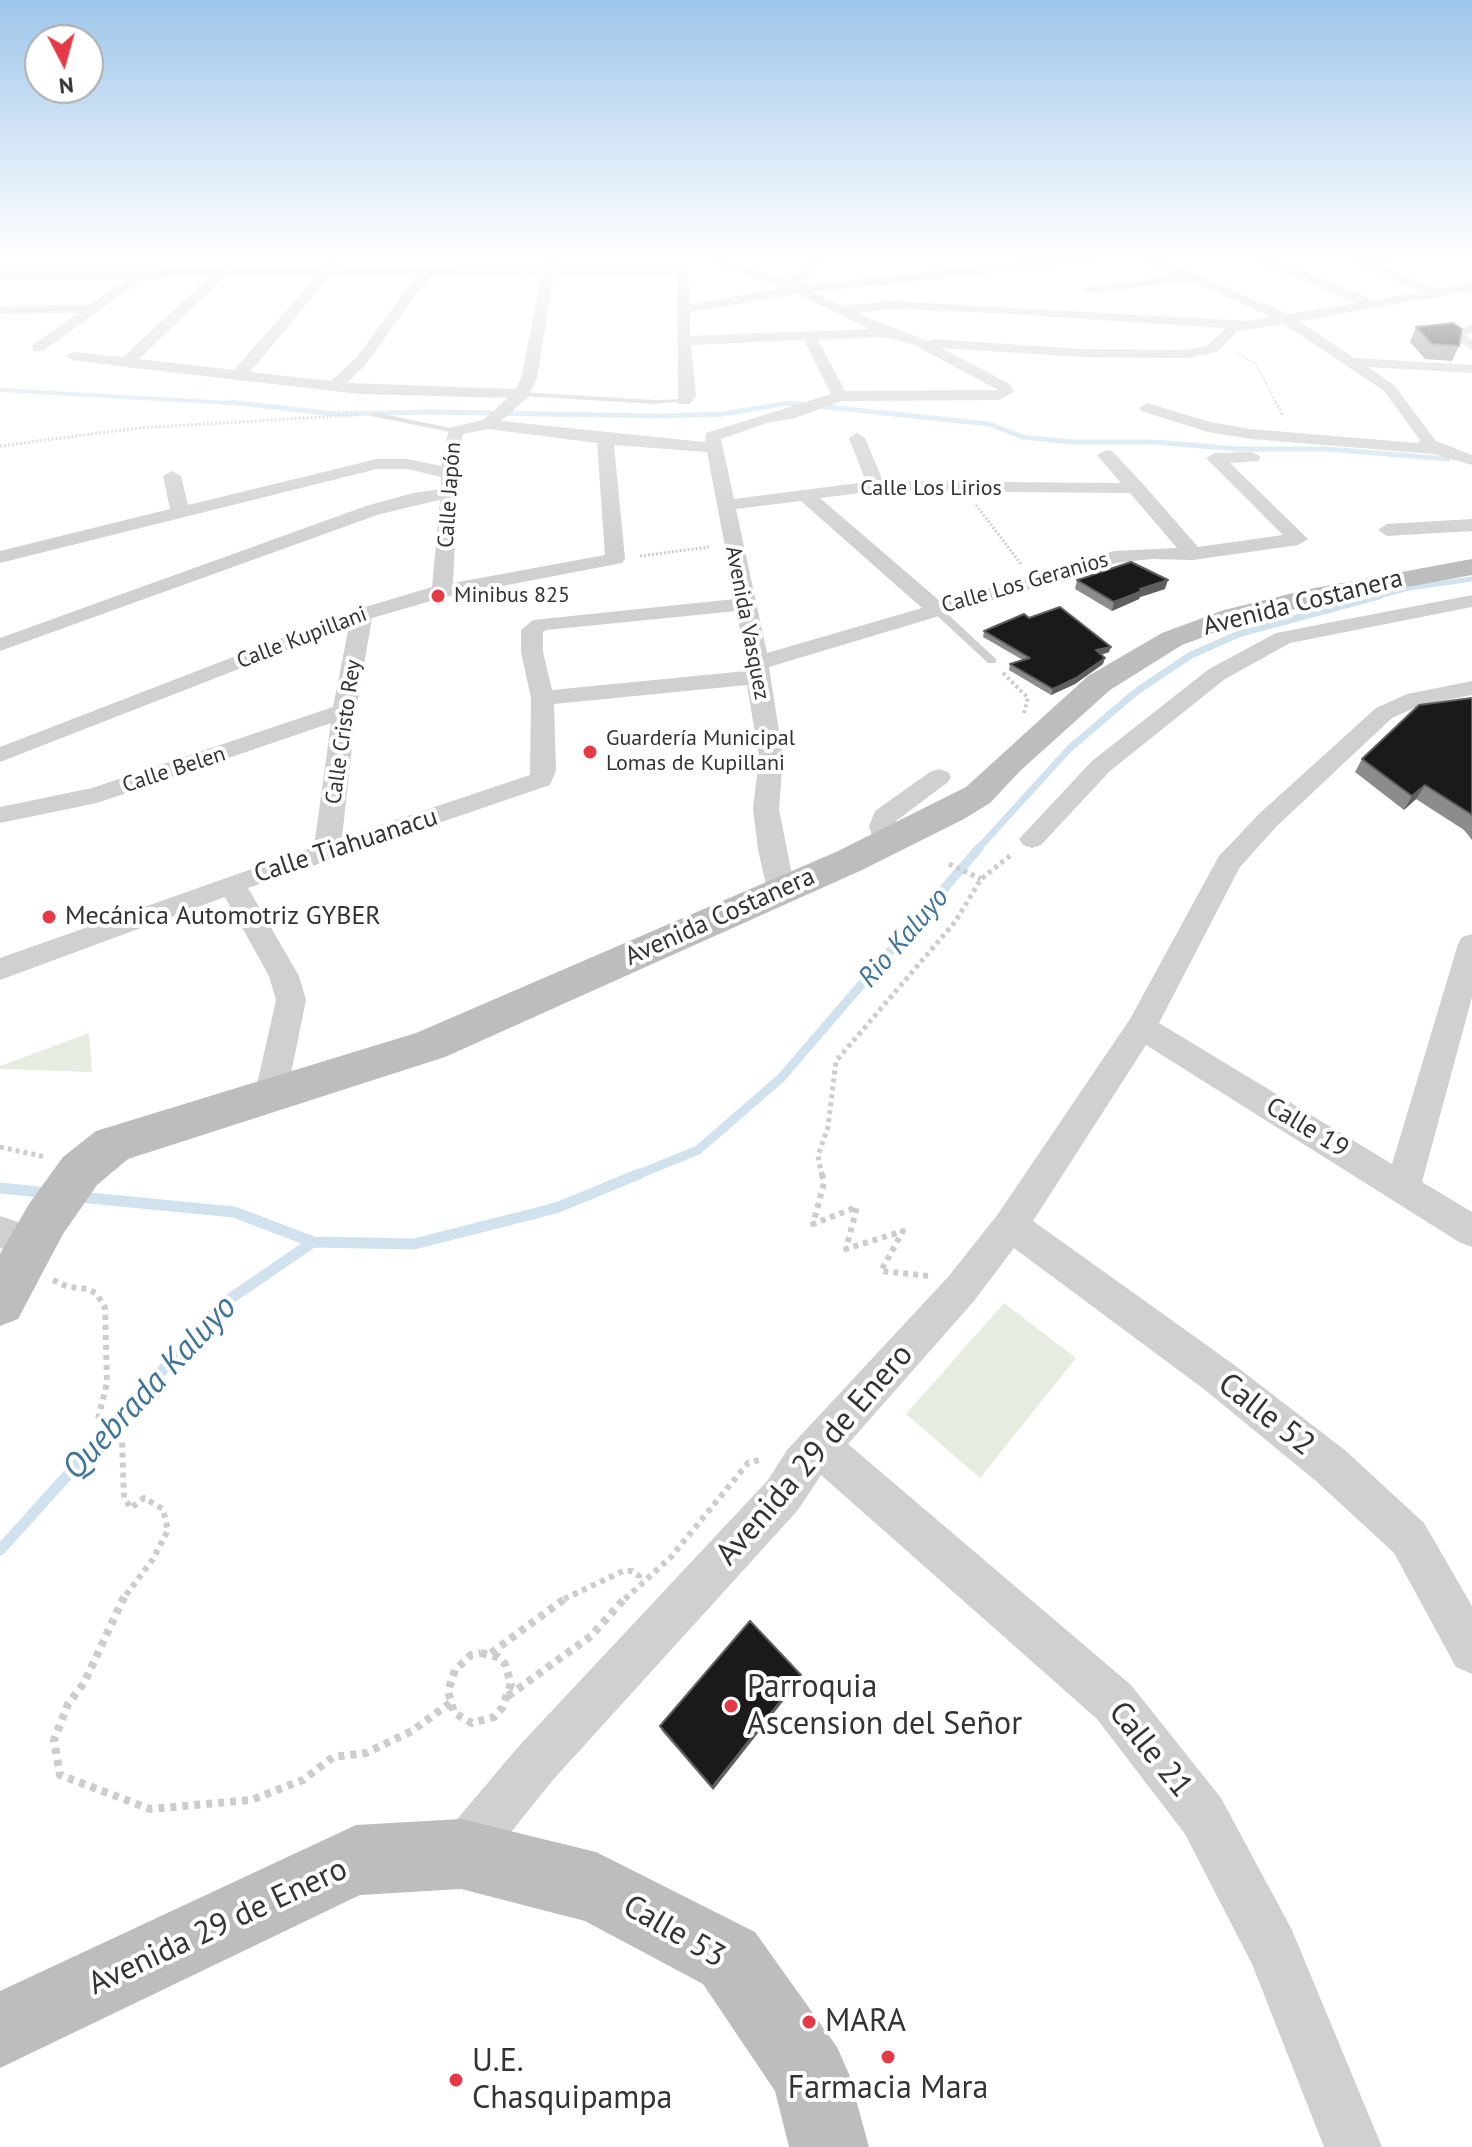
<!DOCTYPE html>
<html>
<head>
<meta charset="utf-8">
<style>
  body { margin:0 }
  #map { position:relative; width:1472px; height:2147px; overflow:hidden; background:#fff; font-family:"PT Sans",sans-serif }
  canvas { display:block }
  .north { position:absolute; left:24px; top:24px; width:80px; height:80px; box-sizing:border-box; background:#fff; border:2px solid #adadad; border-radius:50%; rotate:174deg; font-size:22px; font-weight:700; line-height:32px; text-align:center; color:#333 }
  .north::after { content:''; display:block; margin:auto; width:28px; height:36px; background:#e63946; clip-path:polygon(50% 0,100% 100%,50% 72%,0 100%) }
</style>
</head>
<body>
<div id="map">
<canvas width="1472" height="2147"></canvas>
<div class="north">N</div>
</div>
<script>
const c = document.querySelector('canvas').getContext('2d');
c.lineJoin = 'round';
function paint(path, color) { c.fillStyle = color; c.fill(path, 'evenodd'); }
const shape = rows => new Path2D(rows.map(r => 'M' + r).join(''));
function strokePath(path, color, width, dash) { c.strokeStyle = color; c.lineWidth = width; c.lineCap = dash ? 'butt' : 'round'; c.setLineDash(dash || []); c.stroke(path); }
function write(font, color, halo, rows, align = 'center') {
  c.font = font + ' "PT Sans",sans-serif'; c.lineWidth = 8; c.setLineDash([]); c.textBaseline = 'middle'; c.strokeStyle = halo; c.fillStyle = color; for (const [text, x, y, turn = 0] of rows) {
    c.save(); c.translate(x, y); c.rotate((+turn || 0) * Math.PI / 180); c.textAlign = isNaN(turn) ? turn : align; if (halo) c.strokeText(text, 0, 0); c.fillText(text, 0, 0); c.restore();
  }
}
const green = shape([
  [464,253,537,253,530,271,455,271],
  [89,1033,92,1072,0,1069,0,1066],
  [1004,1303,1076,1358,980,1478,906,1414]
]);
const streamFar4 = shape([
  [0,390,248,404],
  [783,404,799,404]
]);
const streamFar3 = shape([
  [230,402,335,414,431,412,662,416,723,414,789,403,989,424,1023,437,1070,442,1153,442,1238,449,1327,449,1448,459],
  [1371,598,1409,588,1472,579]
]);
const streamFar2 = shape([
  [977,850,1070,748,1137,691,1191,655,1241,633,1379,596]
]);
const streamFar1 = shape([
  [634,1176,698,1150,781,1078,979,848]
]);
const stream = shape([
  [0,1188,48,1193],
  [79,1197,234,1212,313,1242,414,1244,556,1208,639,1174],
  [0,1550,221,1305,313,1242]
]);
const pathFar5 = shape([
  [1236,352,1256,364,1277,404]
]);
const pathFar4 = shape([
  [1276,402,1283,416],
  [0,446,138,428,357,415],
  [976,505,1021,564],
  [640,556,709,547]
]);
const pathFar3 = shape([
  [1003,673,1028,698,1024,713]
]);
const pathFar2 = shape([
  [949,864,981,879],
  [0,1147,46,1157],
  [822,1176,818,1156,828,1127,836,1061,955,922,981,879,1011,855]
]);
const pathFar1 = shape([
  [822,1174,824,1183,813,1224,857,1207,846,1249,903,1231,881,1271,929,1276],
  [53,1280,68,1287,88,1289,97,1294,105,1308,107,1383,98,1419,122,1439,124,1498,131,1508,144,1498,163,1509,168,1530,153,1559,123,1599],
  [564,1599,623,1571,632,1571,639,1576,640,1583],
  [625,1599,670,1558,748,1463,763,1459]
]);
const path = shape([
  [124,1597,84,1683,68,1704,54,1740,60,1775,150,1809,251,1800,303,1780,333,1757,366,1753,412,1731,450,1703],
  [481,1653,498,1657,505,1664,511,1684,502,1708,494,1717,472,1723,454,1713,448,1691,455,1670,471,1655,481,1653],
  [491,1653,567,1597],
  [508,1696,591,1636,626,1597]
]);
const lane = shape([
  [519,392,655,400,684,399,688,401,655,404,522,396,519,392],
  [374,412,455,429,459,431,455,433,371,416,374,412],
  [931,606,939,606,996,659,996,663,988,663,931,610,931,606]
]);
const street = shape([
  [547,253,559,253,556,266,687,266,690,304,784,288,686,253,705,253,788,281,816,253,829,253,799,286,1097,253,1145,253,1288,314,1357,303,1247,257,1245,253,1260,253,1373,300,1422,292,1331,253,1349,253,1364,259,1405,253,1438,253,1377,265,1438,289,1472,283,1472,291,1299,321,1354,358,1472,365,1472,373,1368,367,1394,385,1436,441,1472,455,1472,465,1434,454,1251,439,1208,432,1141,411,1139,408,1147,403,1210,422,1251,429,1418,443,1420,440,1384,391,1284,324,1238,331,1217,352,1188,358,1082,357,941,348,1010,384,1014,392,999,400,842,401,795,418,767,423,721,439,734,499,866,482,849,438,857,433,865,438,883,481,1121,483,1097,455,1106,450,1112,451,1143,484,1198,547,1283,535,1206,458,1215,453,1252,452,1261,457,1258,461,1230,463,1308,539,1298,545,1193,560,1152,559,1116,563,769,667,783,757,779,809,795,890,791,897,781,899,771,897,767,890,758,849,753,809,759,757,747,685,554,704,556,771,550,785,248,888,299,976,306,1000,287,1093,282,1102,271,1106,260,1102,255,1093,276,1000,269,976,225,897,0,980,0,958,314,847,331,723,97,803,0,823,0,807,92,788,333,707,349,626,0,762,0,747,355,610,432,587,440,500,380,514,0,651,0,638,366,506,413,493,441,489,441,477,408,469,377,469,0,563,0,551,170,509,163,476,172,471,181,476,188,505,377,459,408,459,441,466,449,428,483,420,508,398,359,394,126,367,73,360,66,356,73,352,123,357,209,277,144,278,43,351,33,351,33,345,78,313,0,314,0,306,89,305,128,278,0,279,0,271,217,269,228,262,234,266,232,269,323,268,335,258,341,262,336,268,544,266,547,253],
  [1133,257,1176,276,1089,287,1084,288,1084,294,1189,281,1272,317,1248,321,890,301,842,306,813,292,1133,257],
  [677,273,678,404,690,404,696,396,691,345,804,340,831,394,706,433,705,442,501,421,528,397,537,378,554,274,677,273],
  [542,274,521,378,516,389,347,383,366,364,430,275,542,274],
  [417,275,356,358,331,381,250,372,330,276,417,275],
  [317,276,234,370,139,359,224,277,317,276],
  [796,294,870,329,690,336,690,312,796,294],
  [890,309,975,312,1226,328,1207,346,1188,350,1082,349,934,339,928,341,856,313,890,309],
  [883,337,914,345,998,390,845,391,818,340,883,337],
  [488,429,597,443,605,555,453,583,459,454,463,434,488,429],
  [614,445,707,452,735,599,533,620,521,630,521,652,531,698,530,775,342,838,356,711,372,618,445,597,622,563,625,559,614,445],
  [876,491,1130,493,1177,548,1114,551,941,602,820,498,876,491],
  [801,501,922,608,767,653,736,509,801,501],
  [737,611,746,671,552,690,543,652,543,632,546,630,737,611],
  [1472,325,1472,333,1465,335,1472,340,1472,350,1446,334,1472,325],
  [1472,519,1472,531,1387,536,1378,530,1387,524,1472,519],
  [1472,595,1472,607,1290,643,1225,679,1110,771,1041,845,1032,848,1023,845,1019,839,1092,761,1209,669,1276,633,1472,595],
  [1472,681,1472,695,1421,705,1392,718,1277,826,1240,867,1159,1023,1392,1164,1458,944,1462,937,1472,934,1472,997,1422,1182,1472,1212,1472,1247,1459,1242,1146,1045,1033,1221,1233,1364,1346,1451,1424,1523,1472,1606,1472,1674,1456,1667,1394,1553,1316,1481,1205,1390,1014,1248,974,1301,848,1444,1131,1685,1221,1798,1292,1930,1382,2147,1324,2147,1252,1964,1185,1834,1097,1719,821,1475,798,1510,552,1781,479,1872,461,1879,443,1872,436,1854,443,1836,518,1747,768,1480,787,1450,948,1277,998,1214,1130,1019,1219,856,1259,814,1376,708,1407,694,1472,681],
  [939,769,948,772,951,777,948,782,896,821,898,843,894,849,885,852,876,849,869,826,875,811,930,772,939,769],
  [0,1216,49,1232,54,1243,49,1254,36,1259,0,1248,0,1216]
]);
const secondary = shape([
  [1472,559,1472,575,1311,605,1244,622,1182,645,1110,690,1020,771,990,803,964,819,862,870,445,1057,128,1159,97,1185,63,1234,18,1319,0,1326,0,1254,29,1204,63,1157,96,1131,416,1033,836,852,966,787,1088,676,1162,633,1224,610,1310,589,1472,559],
  [461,1819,596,1852,755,1932,837,2047,849,2074,869,2147,789,2147,775,2091,703,1984,585,1921,461,1889,360,1895,0,2068,0,1991,356,1825,461,1819]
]);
const wall = shape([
  [1416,327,1459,346,1452,361,1425,359,1410,342],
  [1077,580,1165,589,1140,597,1139,599,1112,611,1075,589],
  [1029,618,1109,652,1101,655,1103,664,1075,684,1051,695,1009,670,1010,664,1023,660,983,637,984,631],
  [1472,698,1472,840,1464,830,1416,799,1404,810,1355,772,1362,759],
  [801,1675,799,1681,713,1790,662,1731,660,1726]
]);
const shadedWall = shape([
  [1168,580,1165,589,1140,597,1139,599,1112,611,1114,602,1140,589],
  [1111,647,1109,652,1095,656,1096,650],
  [1105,658,1103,664,1075,684,1051,695,1053,689],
  [1425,785,1416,799,1404,810,1412,796],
  [801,1675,799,1681,713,1790,712,1787]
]);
const building = shape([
  [1453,323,1462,329,1459,346,1432,344,1416,327,1453,323],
  [1131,562,1168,580,1140,589,1142,591,1114,602,1077,580,1131,562],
  [1060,607,1111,647,1096,650,1105,658,1076,678,1053,689,1010,664,1030,658,984,631,1024,614,1029,618,1060,607],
  [1472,698,1472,815,1425,785,1412,796,1362,759,1419,705,1472,698],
  [750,1621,801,1675,712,1787,660,1726,750,1621]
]);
const markers = [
  [438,596,8,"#e63946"],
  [590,752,8,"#e63946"],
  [49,917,8,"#e63946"],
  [731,1706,8,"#e63946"],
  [809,2022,8,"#e63946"],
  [888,2057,8,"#e63946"],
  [456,2080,8,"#e63946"]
];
const farStreetnames = [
  ["Calle Los Lirios",931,489],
  ["Calle Japón",450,495,-86],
  ["Calle Los Geranios",1025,583,-16],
  ["Avenida Vasquez",747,623,79],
  ["Calle Kupillani",302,638,-21],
  ["Calle Cristo Rey",344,732,-82],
  ["Calle Belen",174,770,-18]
];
const farPoinames = [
  ["Minibus 825",454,596],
  ["Guardería Municipal",606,739],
  ["Lomas de Kupillani",606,764]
];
const streetNames = [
  ["Avenida Costanera",1303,603,-14],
  ["Calle Tiahuanacu",346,846,-18],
  ["Avenida Costanera",720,917,-24],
  ["Calle 19",1307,1128,31]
];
const poiNames = [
  ["Mecánica Automotriz GYBER",65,917]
];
const waterNames = [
  ["Rio Kaluyo",904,938,-49]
];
const nearStreetnames = [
  ["Calle 52",1266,1415,38],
  ["Avenida 29 de Enero",815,1455,-49],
  ["Calle 21",1150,1750,51],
  ["Avenida 29 de Enero",218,1927,-25],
  ["Calle 53",674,1932,30]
];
const nearPoinames = [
  ["Parroquia",747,1688],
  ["Ascension del Señor",747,1725],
  ["MARA",825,2022],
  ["U.E.",472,2062],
  ["Chasquipampa",472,2099],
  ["Farmacia Mara",888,2089,"center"]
];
const nearWaternames = [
  ["Quebrada Kaluyo",150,1388,-47]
];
paint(green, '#e6ecdf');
strokePath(streamFar4, '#cfe2ee', 4);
strokePath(streamFar3, '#cfe2ee', 5);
strokePath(streamFar2, '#cfe2ee', 7);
strokePath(streamFar1, '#cfe2ee', 9);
strokePath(stream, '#cfe2ee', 11);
strokePath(pathFar5, '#cdcdcd', 2, [2, 2]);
strokePath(pathFar4, '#cdcdcd', 3, [2, 2]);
strokePath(pathFar3, '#cdcdcd', 4, [3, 3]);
strokePath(pathFar2, '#cdcdcd', 5, [4, 4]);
strokePath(pathFar1, '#cdcdcd', 6, [5, 5]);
strokePath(path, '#cdcdcd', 8, [6, 6]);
paint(lane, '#d0d0d0');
paint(street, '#d0d0d0');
paint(secondary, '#bdbdbd');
paint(wall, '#8c8c8c');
paint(shadedWall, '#5f5f5f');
paint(building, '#1a1a1a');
strokePath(building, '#5f5f5f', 2);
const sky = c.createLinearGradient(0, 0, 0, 554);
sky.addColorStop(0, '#9ec6ea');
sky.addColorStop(0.46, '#fff');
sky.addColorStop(1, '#ffffff00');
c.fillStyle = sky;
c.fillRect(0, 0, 1472, 554);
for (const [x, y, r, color] of markers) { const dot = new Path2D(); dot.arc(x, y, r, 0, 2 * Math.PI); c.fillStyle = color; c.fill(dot); strokePath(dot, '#fff', 3); }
write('22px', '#333', '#fff', farStreetnames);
write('22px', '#333', '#fff', farPoinames, 'left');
write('26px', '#333', '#fff', streetNames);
write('26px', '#333', '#fff', poiNames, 'left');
write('italic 28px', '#3f7597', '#fff', waterNames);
write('32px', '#333', '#fff', nearStreetnames);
write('32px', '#333', '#fff', nearPoinames, 'left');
write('italic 34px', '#3f7597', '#fff', nearWaternames);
</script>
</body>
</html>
